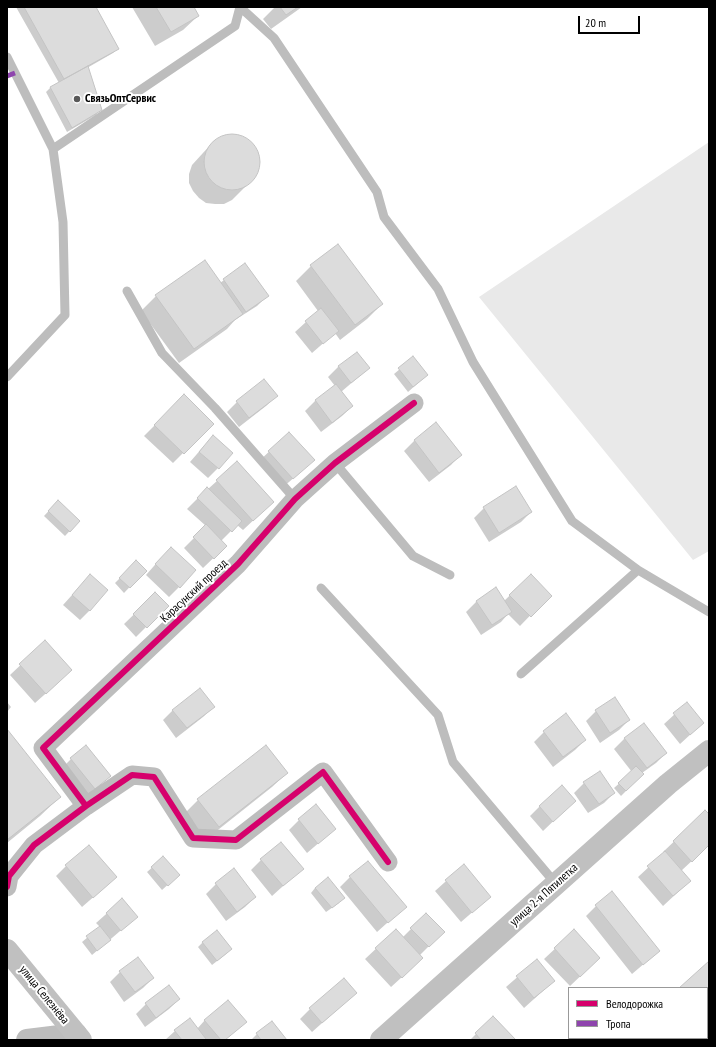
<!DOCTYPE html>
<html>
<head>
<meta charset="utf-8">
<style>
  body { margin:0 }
  #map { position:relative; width:716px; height:1047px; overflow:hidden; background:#fff; font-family:"PT Sans Narrow",sans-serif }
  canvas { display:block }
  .frame { position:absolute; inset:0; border:8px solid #000; pointer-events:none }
  .legend { position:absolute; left:568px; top:987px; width:140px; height:52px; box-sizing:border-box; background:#fff; border:1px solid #999; margin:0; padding:5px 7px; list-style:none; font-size:12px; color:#000 }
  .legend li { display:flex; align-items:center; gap:8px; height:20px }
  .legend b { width:20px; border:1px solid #999 }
  .scale { position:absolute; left:578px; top:16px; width:62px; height:18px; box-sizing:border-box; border:2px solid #000; border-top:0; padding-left:5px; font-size:12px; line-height:14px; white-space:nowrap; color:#000; -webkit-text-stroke:3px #fff; paint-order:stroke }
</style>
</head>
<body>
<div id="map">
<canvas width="716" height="1047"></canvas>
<div class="frame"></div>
<ul class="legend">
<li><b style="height:5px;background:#d6006c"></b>Велодорожка</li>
<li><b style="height:5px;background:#8e44ad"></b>Тропа</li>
</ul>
<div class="scale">20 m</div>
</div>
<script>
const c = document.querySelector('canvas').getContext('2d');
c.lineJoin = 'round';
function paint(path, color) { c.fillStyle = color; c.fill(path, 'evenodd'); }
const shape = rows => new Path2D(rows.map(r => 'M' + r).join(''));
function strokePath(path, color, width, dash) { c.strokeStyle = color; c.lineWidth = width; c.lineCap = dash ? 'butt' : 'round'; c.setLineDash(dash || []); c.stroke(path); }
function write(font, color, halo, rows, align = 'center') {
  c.font = font + ' "PT Sans Narrow",sans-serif'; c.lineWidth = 4; c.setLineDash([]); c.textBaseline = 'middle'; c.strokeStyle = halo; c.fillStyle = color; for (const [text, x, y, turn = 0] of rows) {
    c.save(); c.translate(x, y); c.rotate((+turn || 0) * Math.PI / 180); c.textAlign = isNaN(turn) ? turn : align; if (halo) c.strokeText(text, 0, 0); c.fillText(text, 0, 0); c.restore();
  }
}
const green = shape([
  [709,142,709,551,693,560,479,297]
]);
const shadow = shape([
  [16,7,95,7,118,48,113,53,87,68,100,110,96,115,67,132,46,92,51,87,59,83],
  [132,7,193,7,198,16,183,30,155,46],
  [275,7,302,7,271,29,263,19],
  [229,135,238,136,246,139,253,145,257,152,259,161,258,170,254,178,232,200,224,204,215,204,206,203,199,198,193,191,189,183,189,174,192,165,213,142,221,137],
  [338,245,382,304,367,319,340,340,335,333,312,353,295,332,318,311,296,281,311,266],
  [245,265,267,296,257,306,235,320,227,329,179,363,141,311,156,296,220,283],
  [357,353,369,368,341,392,352,406,342,416,321,432,305,411,315,401,335,386,328,377,338,367],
  [413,358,427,375,408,392,394,374],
  [184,396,212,424,173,463,144,436],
  [276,396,266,406,239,427,227,412,237,402],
  [436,423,461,454,451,465,429,482,404,451,414,441],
  [289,433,303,470,282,488,258,462],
  [203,447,218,468,208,478,190,462],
  [237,463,273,502,243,530,237,525,221,541,226,546,203,568,184,548,206,526,187,509,207,489,208,489],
  [58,501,79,521,65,536,44,516],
  [484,508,531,512,521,522,489,542,474,518],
  [161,558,179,587,169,597,146,575],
  [136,562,145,571,124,593,115,583],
  [90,575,90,610,80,620,63,605],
  [531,575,550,595,520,626,508,614,501,622,481,635,466,612,476,602,504,601],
  [155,594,167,606,136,637,124,624],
  [45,642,61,680,35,703,10,675],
  [615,698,629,720,619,730,600,743,586,721,596,711],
  [7,702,11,707,7,712],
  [687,703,703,723,680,744,664,724],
  [213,707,203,717,176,738,163,720,173,710],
  [644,724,666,753,656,763,642,773,643,774,621,796,614,788,632,772,614,749,624,739],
  [7,731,60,797,40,816,7,843],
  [544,732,585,740,575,750,553,767,534,742],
  [71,759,110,776,84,798,61,769],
  [287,773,272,787,204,841,183,815,198,800],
  [584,783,614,793,604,803,588,813,574,793],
  [540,806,564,811,543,831,530,816],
  [705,812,709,815,709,845,681,871,690,881,663,906,638,877,664,853,663,852],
  [299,820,335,829,307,853,289,830],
  [163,858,173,880,162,890,147,872],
  [261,860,302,869,272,896,251,870],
  [464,865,490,897,461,922,435,891],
  [66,866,105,887,82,907,56,876],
  [350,877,405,907,377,932,340,887],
  [216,884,255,897,245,907,226,921,206,894],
  [315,888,339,903,326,912,311,893],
  [122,900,126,926,92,955,82,942,100,927,96,923],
  [596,906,659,951,632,974,586,916],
  [426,914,443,932,419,956,412,968,391,987,365,959,396,930,403,937],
  [574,931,589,968,570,986,544,959],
  [203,942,226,954,212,965,198,947],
  [537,960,554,981,524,1008,506,987],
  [120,972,153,978,143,988,124,1002,110,982],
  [169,986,179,999,169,1009,145,1027,136,1014,146,1004],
  [356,993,312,1032,300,1019,310,1009],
  [493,1017,514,1040,470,1040],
  [205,1020,224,1040,165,1040,175,1031,197,1029],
  [272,1022,286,1040,251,1040,257,1034],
  [676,1038,683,1038,681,1040,677,1040]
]);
const building = shape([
  [24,7,96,7,119,49,64,79,24,7],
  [156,7,194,7,199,16,171,32,156,7],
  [280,7,298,7,286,15,280,7],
  [88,66,102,110,72,128,50,87,88,66],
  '204 162a28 28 0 1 1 56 0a28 28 0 1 1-56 0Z',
  [338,244,383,304,355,325,310,265,338,244],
  [205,260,243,314,194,349,155,295,205,260],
  [245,263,269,296,246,312,223,279,245,263],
  [321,308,339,331,323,344,305,321,321,308],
  [357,352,370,368,351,383,338,366,357,352],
  [413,356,428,375,413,387,398,368,413,356],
  [264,379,278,396,249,418,236,401,264,379],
  [336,384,353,406,332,423,315,400,336,384],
  [184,394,214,424,184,454,154,425,184,394],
  [436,422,462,455,439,473,414,440,436,422],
  [289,432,315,460,293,479,268,451,289,432],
  [213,435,233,453,219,469,199,452,213,435],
  [237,461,274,502,253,521,216,480,237,461],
  [516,486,532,512,499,533,483,507,516,486],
  [207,487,242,521,232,532,197,498,207,487],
  [58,500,80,521,70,532,48,511,58,500],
  [206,524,227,546,214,559,193,537,206,524],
  [171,547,196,570,180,588,155,564,171,547],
  [136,560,147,571,130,588,119,578,136,560],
  [90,574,108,590,90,611,72,595,90,574],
  [531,574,552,596,531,617,509,595,531,574],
  [496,587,512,612,492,625,476,601,496,587],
  [155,592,169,606,147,628,133,614,155,592],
  [45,640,72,670,46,694,19,664,45,640],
  [200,688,215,707,187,728,172,710,200,688],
  [615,697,630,720,610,733,595,710,615,697],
  [687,702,704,723,690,735,673,713,687,702],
  [566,713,586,740,563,757,543,731,566,713],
  [644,723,667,753,647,768,624,738,644,723],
  [7,729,61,797,7,840,7,729],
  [86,745,111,776,95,789,70,758,86,745],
  [266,745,288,773,219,827,197,799,266,745],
  [636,766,644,774,626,791,618,783,636,766],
  [600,771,615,793,599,804,583,782,600,771],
  [562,785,576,801,553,822,539,806,562,785],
  [316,804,336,829,318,844,298,819,316,804],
  [705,810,709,814,709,845,692,862,673,841,705,810],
  [281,842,304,869,283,886,260,859,281,842],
  [89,845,117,877,93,898,65,865,89,845],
  [665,851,691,881,673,896,647,866,665,851],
  [163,856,180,875,168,886,151,867,163,856],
  [368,861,407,907,388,923,349,876,368,861],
  [464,864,491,897,472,913,445,880,464,864],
  [234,868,256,897,237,912,215,883,234,868],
  [328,877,345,898,332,908,315,888,328,877],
  [612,891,660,951,643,965,595,905,612,891],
  [122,898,138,917,121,931,106,913,122,898],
  [426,913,445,932,429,947,410,928,426,913],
  [100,926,111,940,97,951,86,936,100,926],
  [396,929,423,958,402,978,375,948,396,929],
  [574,929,600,958,580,977,554,948,574,929],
  [217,930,232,949,217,961,202,942,217,930],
  [138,957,154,978,135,992,119,971,138,957],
  [537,959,555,981,534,998,516,976,537,959],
  [709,961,709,1015,707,1017,707,988,679,988,709,961],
  [344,978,357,993,322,1023,309,1008,344,978],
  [169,985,180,999,156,1018,145,1003,169,985],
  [228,1000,247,1022,225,1040,221,1040,204,1020,228,1000],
  [493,1016,516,1040,481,1040,475,1033,493,1016],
  [190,1018,206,1039,205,1040,182,1040,174,1030,190,1018],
  [272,1021,287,1040,261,1040,256,1033,272,1021],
  [618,1038,673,1038,671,1040,616,1040,618,1038]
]);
const service = shape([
  [240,7,274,38,377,192,384,217,438,289,473,362,572,521,638,570,709,612],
  [7,57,53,149,63,222,65,315,7,377],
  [53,149,235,26,240,7],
  [127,291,162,353,215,408,295,499],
  [335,463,413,556,450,575],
  [321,588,438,715,453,762,556,884],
  [521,674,638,570]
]);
const minor = shape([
  [86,806,132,775,154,777,193,838,236,840,323,772,388,862],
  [7,887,9,876,34,845,86,806,43,748,238,564,295,499,335,463,414,403]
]);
const tertiary = shape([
  [27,1040,76,1034]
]);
const secondary = shape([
  [7,950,81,1040],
  [381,1040,668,784,709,751]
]);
const quiet = shape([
  [7,76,15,73]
]);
const cycleway = shape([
  [86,806,132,775,154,777,193,838,236,840,323,772,388,862],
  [7,887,9,876,34,845,86,806,43,748,238,564,295,499,335,463,414,403]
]);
const markers = [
  [77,99,4,"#595959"]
];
const poiNames = [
  ["СвязьОптСервис",85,99]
];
const streetNames = [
  ["Карасунский проезд",194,591,-43],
  ["улица 2-я Пятилетка",544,895,-42],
  ["улица Селезнёва",44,995,51]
];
paint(green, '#e9e9e9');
paint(shadow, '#0003');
paint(building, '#dcdcdc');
strokePath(building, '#c4c4c4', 1);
strokePath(service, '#bdbdbd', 9);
strokePath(minor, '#bdbdbd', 19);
strokePath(tertiary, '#bdbdbd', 22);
strokePath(secondary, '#c0c0c0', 22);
strokePath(quiet, '#8e44ad', 5, [10, 5]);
strokePath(cycleway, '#d6006c', 6);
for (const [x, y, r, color] of markers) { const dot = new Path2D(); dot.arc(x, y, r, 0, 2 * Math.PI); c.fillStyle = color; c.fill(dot); strokePath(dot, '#fff', 1.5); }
write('bold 12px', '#000', '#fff', poiNames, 'left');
write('12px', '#000', '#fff', streetNames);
</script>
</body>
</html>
